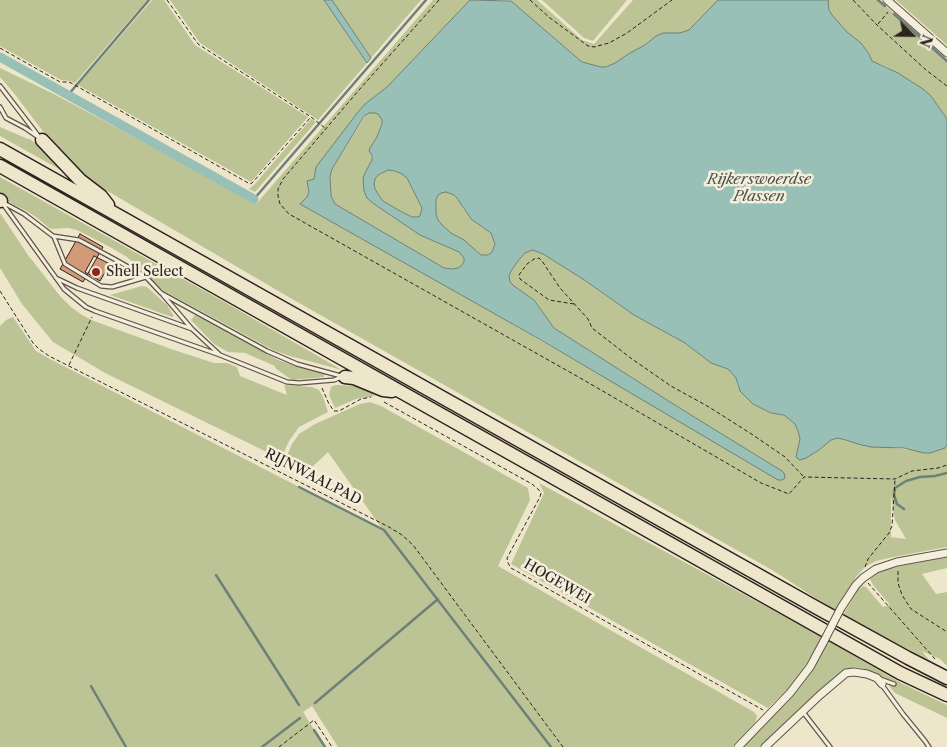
<!DOCTYPE html>
<html>
<head>
<meta charset="utf-8">
<style>
  body { margin:0 }
  #map { position:relative; width:947px; height:747px; overflow:hidden; background:#eee6cb; font-family:"Libre Caslon Text",serif }
  canvas { display:block }
  .north { position:absolute; left:887px; top:10px; width:50px; height:50px; -webkit-text-stroke:4px #f4efdd; paint-order:stroke; rotate:113deg; font-size:14px; font-weight:700; line-height:20px; text-align:center; color:#2e221d }
  .north::after { content:''; display:block; margin:auto; width:18px; height:22px; background:#2e221d; clip-path:polygon(50% 0,100% 100%,50% 72%,0 100%) }
</style>
</head>
<body>
<div id="map">
<canvas width="947" height="747"></canvas>
<div class="north">N</div>
</div>
<script>
const c = document.querySelector('canvas').getContext('2d');
c.lineJoin = 'round';
function paint(path, color) { c.fillStyle = color; c.fill(path, 'evenodd'); }
const shape = rows => new Path2D(rows.map(r => 'M' + r).join(''));
function strokePath(path, color, width, dash) { c.strokeStyle = color; c.lineWidth = width; c.lineCap = dash ? 'butt' : 'round'; c.setLineDash(dash || []); c.stroke(path); }
function write(font, color, halo, rows, align = 'center') {
  c.font = font + ' "Libre Caslon Text",serif'; c.lineWidth = 5; c.setLineDash([]); c.textBaseline = 'middle'; c.strokeStyle = halo; c.fillStyle = color; for (const [text, x, y, turn = 0] of rows) {
    c.save(); c.translate(x, y); c.rotate((+turn || 0) * Math.PI / 180); c.textAlign = isNaN(turn) ? turn : align; if (halo) c.strokeText(text, 0, 0); c.fillText(text, 0, 0); c.restore();
  }
}
const green = shape([
  [0,0,147,0,75,83,70,81,61,80,0,46],
  [152,0,164,0,195,45,308,117,251,182,78,85],
  [170,0,324,0,367,63,318,120,200,43],
  [332,0,421,0,371,58],
  [433,0,470,0,387,87,365,104,358,112,317,167,314,179,308,182,309,192,307,197,300,204,460,294,630,392,782,471,678,407,554,328,534,300,514,286,510,282,509,276,511,271,518,261,525,253,530,251,533,250,543,254,583,279,634,315,685,343,711,363,728,369,736,378,738,387,753,404,771,413,784,415,795,424,798,431,800,439,796,457,801,460,819,450,831,439,838,438,846,440,858,444,911,450,945,448,947,445,947,547,893,557,876,561,865,567,856,577,836,611,772,570,292,299,87,179,45,134,13,92,0,77,0,68,54,94,257,203],
  [891,496,895,520,906,539,891,537],
  [509,0,537,0,582,40,594,44,633,0,718,0,689,30,684,33,672,33,656,36,645,45,630,53,615,63,606,67,601,67,582,62],
  [542,0,627,0,593,41,584,38],
  [828,0,879,0,947,60,947,119,937,104,915,84,887,67,872,61,869,54,861,43,847,32,832,15,829,10],
  [896,0,947,0,947,45],
  [369,113,375,113,378,114,382,120,382,124,377,138,370,148,372,160,366,171,374,204,420,235,459,252,464,258,464,262,461,266,458,268,452,270,444,268,335,204,331,196,330,176,332,169,365,116],
  [311,119,316,122,255,192,249,189,254,185],
  [0,127,28,139,30,139,41,148,66,173,0,136],
  [388,170,395,171,402,174,407,178,422,208,420,216,417,217,412,217,402,212,383,201,378,194,375,189,374,184,375,179,378,175],
  [0,177,221,300,342,370,290,356,275,351,164,291,127,257,110,247,77,230,68,228,52,229,49,228,36,217,25,210,14,205,3,197,0,193],
  [446,192,454,195,461,203,463,208,471,219,491,233,495,244,492,252,488,255,481,255,470,245,445,229,442,225,438,220,436,214,436,200,438,195,441,193],
  [0,213,28,255,60,296,71,307,82,315,94,321,171,349,214,363,227,363,237,367,240,376,287,395,284,385,312,387,319,390,323,397,328,412,299,427,289,441,281,459,105,373,53,342,22,304,0,268],
  [142,286,147,287,167,305,174,316,172,317,110,295],
  [195,315,278,360,295,366,324,374,324,377,293,380,289,378,275,368,275,366,245,353,228,352,214,344,191,320],
  [13,317,36,351,48,358,383,530,328,452,307,472,285,460,292,444,299,434,315,424,360,404,370,402,381,406,528,488,530,500,498,566,754,712,757,716,755,723,732,747,338,747,312,706,303,712,325,747,0,747,0,326,6,320],
  [335,385,361,386,375,396,356,399,335,408,329,395,331,387],
  [539,483,822,637,802,671,789,688,768,708,511,564,544,493],
  [947,557,947,568,922,574,936,594,947,592,947,666,940,659,922,651,929,660,843,615,858,589,863,586,866,587,883,607,890,605,873,585,870,579,879,572,891,568],
  [829,641,901,683,947,705,947,718,895,693,880,675,862,668,855,667,842,671,760,747,743,747,799,689,809,675]
]);
const water = shape([
  [324,0,332,0,371,58,367,63,324,0],
  [470,0,511,1,582,62,601,67,606,67,615,63,630,53,645,45,656,36,663,33,680,33,689,30,718,0,828,0,829,10,832,15,847,32,861,43,869,54,872,61,898,73,923,89,931,96,947,119,947,445,945,448,930,453,924,453,904,448,871,447,858,444,846,440,838,438,831,440,819,450,806,458,800,460,798,459,796,457,800,439,798,431,795,424,784,415,771,413,753,404,740,391,736,378,728,369,711,363,685,343,634,315,583,279,543,254,533,250,530,251,525,253,518,261,511,271,509,276,510,282,514,286,534,300,554,328,678,407,782,471,784,473,785,478,782,480,778,480,541,340,300,204,307,197,309,192,307,181,314,179,316,167,358,112,365,104,387,87,470,0],
  [369,113,375,113,378,114,382,120,382,124,377,137,370,148,369,151,372,155,372,160,366,171,363,178,364,191,367,198,374,204,420,235,459,252,464,258,464,262,461,266,458,268,452,269,444,268,335,204,331,196,330,176,332,169,364,116,369,113],
  [388,170,395,171,402,174,407,178,422,208,420,216,417,217,412,217,402,212,383,201,378,194,375,189,374,184,375,179,378,175,388,170],
  [446,192,454,195,457,198,471,219,491,233,495,244,492,252,488,255,481,255,464,240,451,233,442,225,438,220,436,214,436,200,438,195,441,193,446,192]
]);
const stream = shape([
  [878,0,885,6],
  [894,14,947,61],
  [68,95,149,0],
  [254,199,426,0],
  [299,487,384,530,551,747],
  [904,509,897,504,894,495,895,488,906,481,920,477,935,476,947,473],
  [216,575,299,705],
  [91,686,126,747],
  [315,703,438,599],
  [314,730,325,747],
  [262,747,300,718]
]);
const canal = shape([
  [0,57,254,199]
]);
const building = shape([
  [80,234,103,247,83,282,60,269,80,234],
  [94,256,110,264,100,281,85,272,94,256]
]);
const path = shape([
  [167,0,198,44,311,117,325,128],
  [439,0,359,90,283,179,278,189,278,196,280,204,289,214,582,379,761,483,789,494,804,477,895,479,912,471,938,468,947,465],
  [530,0,550,18,588,46,594,47,609,43,627,33,672,0],
  [853,0,877,25,926,70,947,86],
  [878,24,888,12],
  [0,48,60,82,69,82,73,84,250,184,252,183,311,117],
  [0,291,33,343,39,349,49,356,389,527,402,535,413,545,563,747],
  [574,304,549,300,520,279,519,275,527,264,534,259,539,258,542,261,560,288,588,319,592,328,632,359,671,386,709,407,753,435,785,457,803,476],
  [69,365,92,317],
  [322,388,329,404,334,411,339,411,361,399,371,397],
  [384,402,532,484,539,490,541,493,540,497,507,558,508,563,511,568,763,710],
  [865,567,868,559,889,533,892,526,895,480],
  [898,571,898,583,902,595,911,609,947,632],
  [868,583,935,659],
  [279,747,314,720,332,747]
]);
const lane = shape([
  [0,86,40,138],
  [0,107,6,118,25,128,38,137],
  [4,203,24,214,53,236,79,240,116,260,146,277,161,293,267,351,297,364,341,376],
  [3,204,64,289,86,307,95,311,220,355,287,382,299,383,334,380,342,377],
  [54,237,65,264,101,286,112,287,146,277],
  [56,278,77,288,192,329],
  [163,295,192,329,219,354],
  [880,679,894,684],
  [882,685,903,714,925,741,929,747],
  [803,712,830,747]
]);
const street = shape([
  [887,0,947,53],
  [841,608,856,585,863,578,876,569,897,562,947,553],
  [738,747,790,693,810,667,824,641],
  [765,747,820,695,846,673,854,672,867,674,877,678,882,684]
]);
const highway = shape([
  [42,140,80,180,101,196,108,205],
  [0,149,819,609,908,658,947,678],
  [0,166,900,673,947,695],
  [0,200,1,201],
  [345,377,354,378,383,390,392,391]
]);
const streetBridge = shape([
  [824,641,841,608]
]);
const markers = [
  [96,272,5,"#8f2418"]
];
const poiNames = [
  ["Shell Select",106,272]
];
const streetNames = [
  ["RIJNWAALPAD",313,477,27],
  ["HOGEWEI",557,582,30]
];
const waterNames = [
  ["Rijkerswoerdse",759,180],
  ["Plassen",759,197]
];
paint(green, '#bcc495');
paint(water, '#99c0b6');
strokePath(water, '#6e8179', 1);
strokePath(stream, '#6e8179', 2.5);
strokePath(canal, '#99c0b6', 9);
paint(building, '#d39a79');
strokePath(building, '#2e221d', 1);
strokePath(lane, '#5e5348', 5.5);
strokePath(street, '#5e5348', 9);
strokePath(highway, '#2e221d', 15);
strokePath(path, '#2e221d', 1, [4, 2.5]);
strokePath(lane, '#f4efdd', 3);
strokePath(street, '#f4efdd', 7);
strokePath(highway, '#eee6cb', 12);
strokePath(streetBridge, '#5e5348', 9, []);
strokePath(streetBridge, '#f4efdd', 7);
for (const [x, y, r, color] of markers) { const dot = new Path2D(); dot.arc(x, y, r, 0, 2 * Math.PI); c.fillStyle = color; c.fill(dot); strokePath(dot, '#f4efdd', 2); }
write('14px', '#2e221d', '#f4efdd', poiNames, 'left');
write('14px', '#2e221d', '#f4efdd', streetNames);
write('italic 15px', '#4e514b', '#f4efdd', waterNames);
</script>
</body>
</html>
